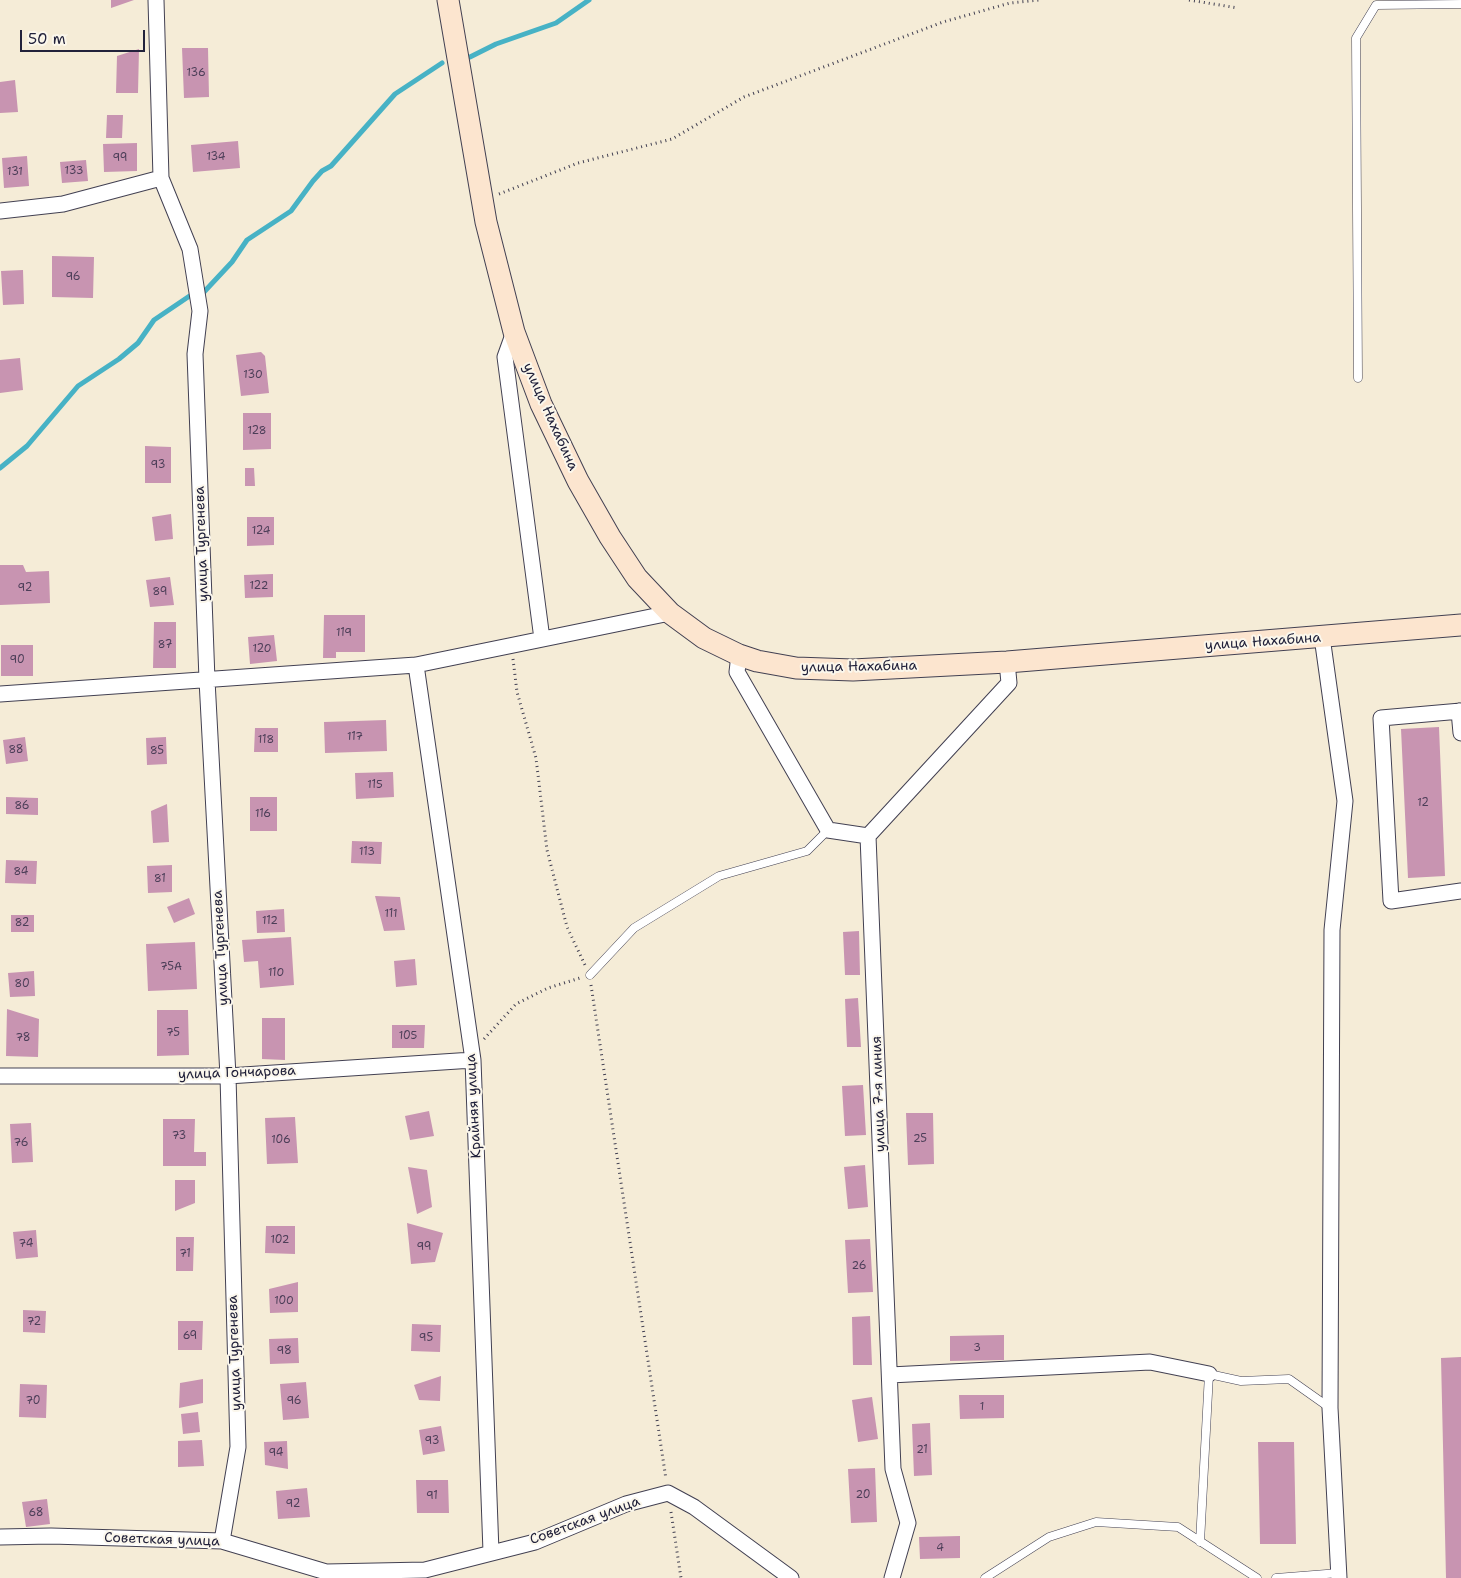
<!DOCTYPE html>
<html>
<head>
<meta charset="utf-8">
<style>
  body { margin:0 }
  #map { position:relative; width:1461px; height:1578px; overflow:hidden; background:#f5ecd7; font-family:"Shantell Sans",sans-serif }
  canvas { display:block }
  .scale { position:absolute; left:20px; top:30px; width:125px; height:22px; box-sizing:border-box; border:2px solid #22223b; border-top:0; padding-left:6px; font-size:15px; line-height:18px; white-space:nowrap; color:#22223b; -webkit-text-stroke:4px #fbf7ec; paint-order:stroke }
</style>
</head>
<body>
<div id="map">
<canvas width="1461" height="1578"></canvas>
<div class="scale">50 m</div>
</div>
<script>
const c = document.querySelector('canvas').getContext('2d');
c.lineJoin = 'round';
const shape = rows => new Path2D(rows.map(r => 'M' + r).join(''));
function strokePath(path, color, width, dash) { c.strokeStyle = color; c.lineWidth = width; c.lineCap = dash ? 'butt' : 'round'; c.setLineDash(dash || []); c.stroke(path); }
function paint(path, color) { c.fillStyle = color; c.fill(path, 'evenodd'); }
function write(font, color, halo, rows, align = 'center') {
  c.font = font + ' "Shantell Sans",sans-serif'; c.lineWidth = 4; c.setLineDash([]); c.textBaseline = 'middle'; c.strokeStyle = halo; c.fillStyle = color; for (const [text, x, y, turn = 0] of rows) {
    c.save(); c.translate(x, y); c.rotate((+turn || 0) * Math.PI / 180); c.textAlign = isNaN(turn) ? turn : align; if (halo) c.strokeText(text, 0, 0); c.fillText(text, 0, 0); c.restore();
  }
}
const stream = shape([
  [470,57,496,44,556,23,589,0],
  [204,292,232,262,247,240,291,211,313,181,322,171,331,166,395,94,442,63],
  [0,468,27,446,78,386,119,359,138,343,154,320,191,295]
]);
const building = shape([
  [111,0,134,0,111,8],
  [182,48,208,48,209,97,184,98],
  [139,49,138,93,116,93,117,56],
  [15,80,18,112,0,113,0,82],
  [107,115,123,115,122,138,106,138],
  [238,141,240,168,193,172,191,145],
  [137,143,137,171,104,172,103,144],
  [27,156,29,186,4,188,2,158],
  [86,160,88,181,62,183,60,162],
  [52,256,94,257,93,298,52,297],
  [23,270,24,304,3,305,1,271],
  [261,352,265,356,269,393,241,396,236,355],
  [20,358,23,390,0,393,0,360],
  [243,413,271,413,271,449,243,450],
  [145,446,171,447,171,483,145,483],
  [245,468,254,468,255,486,245,486],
  [171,514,173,539,155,541,152,517],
  [247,517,274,517,274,545,247,546],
  [0,565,23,565,26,572,49,571,50,603,0,605],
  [273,574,273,597,245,598,244,575],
  [170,577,174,605,150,607,146,580],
  [324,615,365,615,365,652,336,652,336,658,323,658],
  [154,622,176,622,176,668,153,668],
  [274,635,277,661,250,664,248,637],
  [1,645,33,645,33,676,1,676],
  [386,720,387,751,325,753,324,722],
  [1439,727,1445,876,1408,878,1401,729],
  [255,728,278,728,278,752,254,752],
  [25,737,28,761,6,764,3,740],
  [166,737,167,764,147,765,146,738],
  [393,772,394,797,356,799,355,773],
  [6,797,38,798,38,815,6,814],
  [250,797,277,797,277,831,250,831],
  [167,804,169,842,153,843,151,811],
  [352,841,382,842,381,864,351,863],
  [6,860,37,861,36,884,5,883],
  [172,865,172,892,148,893,147,866],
  [375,896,400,897,405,930,384,931],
  [189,898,195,914,174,923,167,907],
  [284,909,285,932,257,933,256,911],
  [11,915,34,915,34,932,11,932],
  [859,931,860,975,845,975,843,932],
  [291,937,294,985,260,988,258,961,244,962,242,940],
  [195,942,197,989,148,991,146,944],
  [415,959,417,985,396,987,394,961],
  [34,971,35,996,10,997,8,973],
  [858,998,861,1047,847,1047,845,999],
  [7,1009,39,1019,38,1057,6,1056],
  [157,1010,188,1010,189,1055,157,1056],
  [262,1018,285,1018,285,1060,262,1059],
  [392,1025,425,1025,424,1048,392,1048],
  [863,1085,866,1135,845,1136,842,1086],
  [429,1111,434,1136,410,1140,405,1116],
  [906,1113,933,1113,934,1164,908,1165],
  [295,1117,298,1163,267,1164,265,1118],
  [163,1119,195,1119,194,1152,206,1152,206,1166,163,1166],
  [31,1123,33,1162,12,1163,10,1124],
  [865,1165,868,1207,848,1209,844,1167],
  [408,1167,427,1170,432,1207,417,1214],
  [175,1180,195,1180,195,1203,175,1211],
  [407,1223,443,1233,435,1262,411,1264],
  [266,1226,295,1226,295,1254,265,1253],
  [36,1230,38,1257,16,1259,13,1232],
  [176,1237,194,1237,193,1271,176,1271],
  [870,1239,873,1292,848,1293,845,1240],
  [298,1282,298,1312,270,1313,269,1289],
  [23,1310,46,1311,45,1333,23,1332],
  [870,1316,872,1365,853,1365,852,1317],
  [178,1321,203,1321,202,1350,178,1350],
  [412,1324,441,1325,440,1352,411,1351],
  [1004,1335,1004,1360,950,1361,950,1336],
  [298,1338,299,1363,270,1364,269,1339],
  [1461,1357,1461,1578,1446,1578,1441,1358],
  [441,1376,440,1401,419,1400,414,1385],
  [203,1379,203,1403,179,1408,180,1383],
  [306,1382,309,1418,283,1420,280,1384],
  [20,1384,47,1385,46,1418,19,1417],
  [959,1395,1004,1395,1004,1418,960,1419],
  [872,1397,878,1439,858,1442,852,1400],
  [198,1412,200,1432,183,1434,181,1414],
  [930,1423,932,1475,914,1476,912,1424],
  [441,1426,445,1451,423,1455,419,1430],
  [202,1440,204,1466,178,1467,178,1441],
  [287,1441,288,1469,265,1465,264,1442],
  [1258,1442,1294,1442,1296,1544,1260,1544],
  [875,1468,877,1522,851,1523,848,1469],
  [416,1480,448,1480,449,1513,417,1513],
  [307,1488,310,1517,278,1519,276,1491],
  [47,1499,50,1524,26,1527,22,1502],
  [960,1536,960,1558,920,1559,919,1537]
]);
const path = shape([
  [1189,0,1238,8],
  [499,194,578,163,672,139,744,97,943,22,1010,3,1039,0],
  [513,659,517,692,536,758,547,850,567,927,585,965],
  [591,985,666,1479],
  [484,1039,516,1004,548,988,580,978],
  [671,1512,681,1578]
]);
const lane = shape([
  [1358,378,1356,38,1376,5,1461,4],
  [590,975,634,928,719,876,807,851,828,830],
  [1200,1542,1209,1374,1241,1381,1289,1379,1330,1408],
  [985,1578,1049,1537,1096,1522,1178,1527,1257,1578],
  [1276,1578,1339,1573]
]);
const street = shape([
  [156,0,161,178,190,249,200,311,195,354,207,680,228,1076,238,1447,222,1541],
  [0,211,63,204,161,178],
  [514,332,505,357,542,639],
  [1322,637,1345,801,1332,930,1330,1408,1339,1578],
  [739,655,737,672,828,830,868,836],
  [416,665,473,1060,491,1552],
  [0,694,416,665,670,613],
  [1459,711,1461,733],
  [1461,711,1381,718,1391,901,1461,891],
  [0,1076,228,1076,473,1060],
  [890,1375,1150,1362,1209,1374],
  [0,1537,51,1536,222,1541,326,1572,425,1570,535,1542,626,1504,668,1493,694,1507,791,1578],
  [892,1578,908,1523,893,1469,868,836,1009,683,1007,662]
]);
const secondary = shape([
  [448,0,486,222,514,332,541,404,578,481,610,537,637,578,670,613,704,638,739,655,757,661,796,668,853,670,1007,662,1461,625]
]);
const numberNames = [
  ["136",196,73],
  ["134",216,157],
  ["99",120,158],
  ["133",74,171],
  ["131",15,172],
  ["96",73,277],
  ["130",253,375],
  ["128",257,431],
  ["93",158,465],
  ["124",261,531],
  ["122",259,586],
  ["92",25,588],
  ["89",160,592],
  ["119",344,633],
  ["87",165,645],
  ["120",262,649],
  ["90",17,660],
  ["117",355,737],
  ["118",266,740],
  ["88",16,750],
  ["85",157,751],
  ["115",375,785],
  ["12",1423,803],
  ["86",22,806],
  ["116",263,814],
  ["113",367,852],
  ["84",21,872],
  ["81",160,879],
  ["111",391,914],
  ["112",270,921],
  ["82",22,923],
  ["75А",171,967],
  ["110",276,973],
  ["80",22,984],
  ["75",173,1033],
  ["105",408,1036],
  ["78",23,1038],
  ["73",179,1136],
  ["25",920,1139],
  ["106",281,1140],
  ["76",21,1143],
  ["102",280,1240],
  ["74",26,1244],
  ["99",424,1247],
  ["71",185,1254],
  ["26",859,1266],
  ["100",284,1301],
  ["72",34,1322],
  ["69",190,1336],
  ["95",426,1338],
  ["3",977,1348],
  ["98",284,1351],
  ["70",33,1401],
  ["96",294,1401],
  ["1",982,1407],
  ["93",432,1441],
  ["21",922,1450],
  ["94",276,1453],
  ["20",863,1495],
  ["91",432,1496],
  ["92",293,1504],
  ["68",36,1513],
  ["4",940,1548]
];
const streetNames = [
  ["улица Нахабина",550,417,66],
  ["улица Тургенева",202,544,-92],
  ["улица Нахабина",1263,642,-4],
  ["улица Нахабина",859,667,-1],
  ["улица Тургенева",221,948,-93],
  ["улица Гончарова",237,1073,-2],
  ["улица 7-я линия",879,1094,-92],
  ["Крайняя улица",474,1106,-93],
  ["улица Тургенева",235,1353,-92],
  ["Советская улица",585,1521,-20],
  ["Советская улица",162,1540,2]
];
strokePath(stream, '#47b2c5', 5);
paint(building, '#c894b1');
strokePath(lane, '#424052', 9);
strokePath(street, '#424052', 17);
strokePath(secondary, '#424052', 23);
strokePath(path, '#424052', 3, [1, 4]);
strokePath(lane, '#fff', 8);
strokePath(street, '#fff', 15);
strokePath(secondary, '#fce5cf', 21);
write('11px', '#4c3e58', null, numberNames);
write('14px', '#22223b', '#fbf7ec', streetNames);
</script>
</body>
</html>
